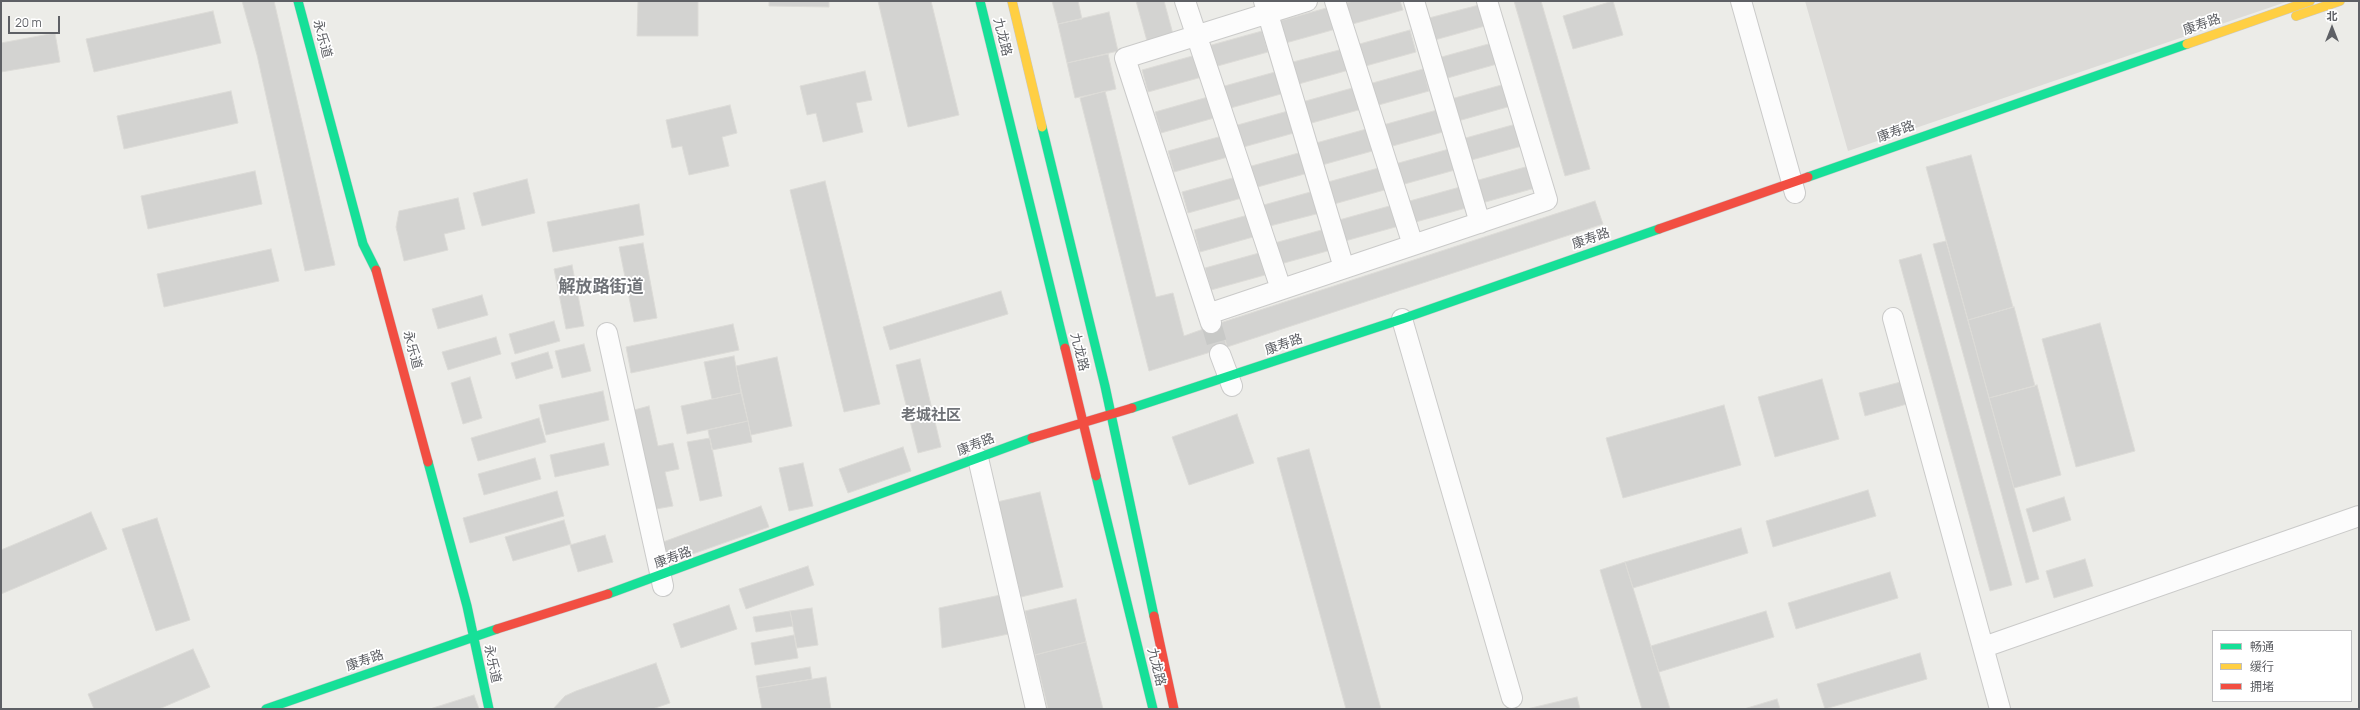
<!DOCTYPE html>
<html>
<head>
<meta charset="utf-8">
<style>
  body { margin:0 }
  #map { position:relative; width:2360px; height:710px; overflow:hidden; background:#ecece8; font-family:Manrope,"Noto Sans SC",sans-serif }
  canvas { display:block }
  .frame { position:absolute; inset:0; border:2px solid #5e6065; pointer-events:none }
  .legend { position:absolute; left:2212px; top:630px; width:140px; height:72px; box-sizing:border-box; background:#fff; border:1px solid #bfbfc1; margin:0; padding:5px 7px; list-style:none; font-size:12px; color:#5e6065 }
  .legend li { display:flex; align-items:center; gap:8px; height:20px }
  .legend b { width:20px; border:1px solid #bfbfc1 }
  .north { position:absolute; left:2312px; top:8px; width:40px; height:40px; -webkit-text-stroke:3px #fff; paint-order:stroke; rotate:0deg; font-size:11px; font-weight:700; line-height:16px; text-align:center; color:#5e6065 }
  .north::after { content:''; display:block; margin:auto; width:14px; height:18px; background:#5e6065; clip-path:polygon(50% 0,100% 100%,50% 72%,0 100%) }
  .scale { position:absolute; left:8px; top:16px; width:52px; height:18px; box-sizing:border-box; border:2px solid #5e6065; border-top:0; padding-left:5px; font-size:12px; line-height:14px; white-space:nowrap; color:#5e6065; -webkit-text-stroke:3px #fff; paint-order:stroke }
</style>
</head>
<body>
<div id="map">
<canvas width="2360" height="710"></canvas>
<div class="frame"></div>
<ul class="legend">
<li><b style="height:5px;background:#16e098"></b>畅通</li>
<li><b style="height:5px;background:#ffcf43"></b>缓行</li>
<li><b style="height:5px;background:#f24e42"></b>拥堵</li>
</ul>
<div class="north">北</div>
<div class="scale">20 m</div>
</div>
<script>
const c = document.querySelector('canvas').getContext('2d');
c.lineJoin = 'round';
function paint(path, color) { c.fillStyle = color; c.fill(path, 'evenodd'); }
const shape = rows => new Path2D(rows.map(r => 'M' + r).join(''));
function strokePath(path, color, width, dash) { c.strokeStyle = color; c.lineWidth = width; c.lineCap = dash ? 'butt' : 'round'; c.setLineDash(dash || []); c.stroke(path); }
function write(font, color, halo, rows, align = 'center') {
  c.font = font + ' Manrope,"Noto Sans SC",sans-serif'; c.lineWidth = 3.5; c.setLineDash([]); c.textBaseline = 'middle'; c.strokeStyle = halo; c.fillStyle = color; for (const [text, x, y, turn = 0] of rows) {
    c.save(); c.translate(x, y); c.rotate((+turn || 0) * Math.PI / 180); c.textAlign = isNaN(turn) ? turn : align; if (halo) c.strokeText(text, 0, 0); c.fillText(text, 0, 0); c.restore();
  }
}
const industrial = shape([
  [1805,1,2289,1,1848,151]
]);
const building = shape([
  [242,1,274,1,335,265,305,271,257,55,242,1],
  [638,1,698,1,698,36,637,36,638,1],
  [769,1,829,1,829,7,769,6,769,1],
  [878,1,931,1,959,115,908,127,878,1],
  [1052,1,1078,1,1082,19,1058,24,1052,1],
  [1136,1,1164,1,1173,34,1147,41,1136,1],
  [1353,1,1400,1,1403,10,1349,25,1343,4,1353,1],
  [1514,1,1541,1,1590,169,1565,176,1514,1],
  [1613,1,1623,35,1573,49,1563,16,1613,1],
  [1479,5,1485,26,1431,41,1425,19,1479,5],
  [1330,7,1336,29,1282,44,1276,22,1330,7],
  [213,11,221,43,94,72,86,39,213,11],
  [1109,12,1118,51,1067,63,1058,24,1109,12],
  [1410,30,1416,52,1362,67,1356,45,1410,30],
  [1262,31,1268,52,1214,67,1208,46,1262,31],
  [55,33,60,62,1,72,1,43,55,33],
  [1492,43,1497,64,1444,79,1438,58,1492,43],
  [1343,49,1349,70,1295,85,1289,63,1343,49],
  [1108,54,1116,89,1075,98,1067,63,1108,54],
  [1196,55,1202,77,1148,92,1142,70,1196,55],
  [1423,69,1429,91,1375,106,1369,84,1423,69],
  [865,71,872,100,856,103,863,132,823,142,816,113,807,115,800,86,865,71],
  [1275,72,1281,94,1227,109,1221,87,1275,72],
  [1505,84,1511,106,1458,121,1451,99,1505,84],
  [1356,87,1362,109,1308,124,1302,102,1356,87],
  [231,91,238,123,124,149,117,116,231,91],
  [1105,91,1156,297,1173,293,1184,336,1220,323,1227,347,1149,371,1080,98,1105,91],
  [1208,97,1214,118,1161,133,1155,112,1208,97],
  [730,105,737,133,722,137,729,166,689,175,682,146,672,148,666,120,730,105],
  [1437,110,1443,132,1389,147,1383,125,1437,110],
  [1288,111,1294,133,1240,148,1234,126,1288,111],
  [1516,124,1522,146,1468,161,1462,139,1516,124],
  [1370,128,1376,150,1322,165,1316,143,1370,128],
  [1222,136,1228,157,1174,172,1168,151,1222,136],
  [1449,149,1455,170,1401,185,1395,164,1449,149],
  [1302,152,1308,173,1254,188,1248,167,1302,152],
  [1971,155,2013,307,1968,320,1926,167,1971,155],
  [1529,166,1535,188,1482,203,1475,181,1529,166],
  [1382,167,1388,189,1334,204,1328,182,1382,167],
  [255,171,262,204,148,229,141,196,255,171],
  [1236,177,1242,198,1188,213,1182,192,1236,177],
  [527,179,535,213,482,226,473,193,527,179],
  [825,181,880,404,844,412,790,190,825,181],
  [1460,187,1466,208,1412,223,1406,202,1460,187],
  [1314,191,1320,213,1266,227,1260,206,1314,191],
  [458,198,465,229,444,234,448,250,404,261,396,227,399,211,458,198],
  [1595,201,1603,224,1227,347,1220,323,1595,201],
  [639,204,644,235,553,252,547,222,639,204],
  [1393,205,1399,226,1345,241,1339,220,1393,205],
  [1248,215,1253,237,1200,252,1194,230,1248,215],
  [1325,229,1331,250,1277,265,1271,244,1325,229],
  [1946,241,2039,579,2026,583,1933,244,1946,241],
  [643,243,657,318,634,322,619,247,643,243],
  [271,249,279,281,164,307,157,274,271,249],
  [1259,253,1265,275,1211,290,1205,268,1259,253],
  [1921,254,2012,585,1990,591,1899,260,1921,254],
  [572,265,584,326,566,329,554,269,572,265],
  [1001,291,1008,314,890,350,883,327,1001,291],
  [482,295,488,315,438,329,432,309,482,295],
  [2014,307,2035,386,1989,398,1968,320,2014,307],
  [554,321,560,341,515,354,509,334,554,321],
  [2100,323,2135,451,2076,467,2042,339,2100,323],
  [733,324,739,350,631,373,626,347,733,324],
  [496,337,501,354,448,370,442,352,496,337],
  [584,344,591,371,562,378,555,351,584,344],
  [548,352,553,368,516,379,511,363,548,352],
  [734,356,741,393,712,399,704,362,734,356],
  [777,357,792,426,751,435,736,366,777,357],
  [920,359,941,447,918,453,896,365,920,359],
  [470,377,482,418,463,424,451,383,470,377],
  [1822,379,1839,439,1775,457,1758,397,1822,379],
  [1908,380,1914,402,1865,416,1859,393,1908,380],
  [2037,385,2061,475,2014,488,1989,398,2037,385],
  [603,391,609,420,546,435,539,405,603,391],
  [741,393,748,421,687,434,681,406,741,393],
  [1724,405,1741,465,1623,498,1606,438,1724,405],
  [649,406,658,446,673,443,679,469,665,472,673,506,656,509,634,410,649,406],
  [1237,414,1254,463,1189,485,1172,437,1237,414],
  [539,418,546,442,478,461,471,438,539,418],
  [748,421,752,442,712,450,708,430,748,421],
  [710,438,722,496,700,501,687,442,710,438],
  [604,443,609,465,555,477,550,455,604,443],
  [903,447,911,471,848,493,839,469,903,447],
  [1309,449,1381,709,1346,709,1277,458,1309,449],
  [535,458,541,479,484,495,478,474,535,458],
  [803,463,813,506,789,511,779,468,803,463],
  [1868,490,1876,516,1773,547,1766,521,1868,490],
  [557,491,564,516,470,543,463,518,557,491],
  [1040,492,1063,587,1021,597,997,502,1040,492],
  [2064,497,2071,520,2033,532,2026,509,2064,497],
  [761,506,769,527,670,562,663,542,761,506],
  [91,512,107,549,1,594,1,550,91,512],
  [157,518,190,620,156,631,122,529,157,518],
  [564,520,571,544,513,561,505,537,564,520],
  [1741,528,1748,553,1633,588,1625,562,1741,528],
  [605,535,613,562,578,572,570,545,605,535],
  [2085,559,2093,586,2054,598,2046,571,2085,559],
  [1625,562,1633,588,1670,709,1642,709,1600,570,1625,562],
  [808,566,814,585,746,609,739,589,808,566],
  [1890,572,1898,598,1796,629,1788,603,1890,572],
  [1005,594,1013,633,942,648,939,608,1005,594],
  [1076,599,1086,642,1035,655,1025,611,1076,599],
  [729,605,737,629,681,648,673,624,729,605],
  [812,608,818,645,797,648,790,611,812,608],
  [790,611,793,626,756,632,753,617,790,611],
  [1766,611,1774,637,1659,672,1651,646,1766,611],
  [794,635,798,658,755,665,751,643,794,635],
  [1086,642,1103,709,1048,709,1035,655,1086,642],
  [193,649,210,687,159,709,94,709,88,694,193,649],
  [1920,653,1927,679,1825,709,1817,684,1920,653],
  [656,663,670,703,652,709,553,709,565,696,576,691,656,663],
  [810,667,812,679,758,688,756,676,810,667],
  [826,677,831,709,762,709,758,688,826,677],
  [474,695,479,709,430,709,474,695],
  [1577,697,1580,709,1527,709,1577,697],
  [1777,699,1780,709,1744,709,1777,699]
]);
const streetTunnel = shape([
  [1211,323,1220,354]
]);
const street = shape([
  [1185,1,1281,289],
  [1264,1,1344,268],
  [1335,1,1413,245],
  [1414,1,1480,223],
  [1741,1,1795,193],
  [1208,314,1547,200,1487,1],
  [1893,318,2000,709],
  [1402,319,1512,698],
  [1211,323,1125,58,1307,1],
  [607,333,663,586],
  [1220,354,1232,386],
  [978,458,1036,709],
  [1984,647,2359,516]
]);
const fast = shape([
  [298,1,363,244,376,270],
  [980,1,1065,348],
  [1042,127,1105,386,1154,616],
  [1808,177,2187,44],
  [1132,408,1402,319,1659,229],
  [428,462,467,606,489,709],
  [1096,476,1153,709],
  [608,594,1032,438],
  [266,709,497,629]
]);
const slow = shape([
  [1012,1,1042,127],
  [2296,16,2340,1],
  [2187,44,2310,1]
]);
const jam = shape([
  [1659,229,1808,177],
  [376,270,428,462],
  [1065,348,1096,476],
  [1032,438,1132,408],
  [1154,616,1174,709],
  [497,629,608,594]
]);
const streetNames = [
  ["康寿路",2202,25,-19],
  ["九龙路",1002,37,76],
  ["永乐道",322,39,75],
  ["康寿路",1896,132,-20],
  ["康寿路",1591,239,-19],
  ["康寿路",1284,345,-19],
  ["永乐道",412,350,75],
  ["九龙路",1079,352,76],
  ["康寿路",976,445,-21],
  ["康寿路",673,558,-20],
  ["康寿路",365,661,-19],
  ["永乐道",492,664,78],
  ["九龙路",1156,667,76]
];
const quarterNames = [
  ["老城社区",931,416]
];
const districtNames = [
  ["解放路街道",601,287]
];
paint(industrial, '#dcdbd8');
paint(building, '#d3d3d1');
strokePath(building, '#dcdbd7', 1);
strokePath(streetTunnel, '#c8c9c7', 20, [20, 10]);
strokePath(street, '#cacac9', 22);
strokePath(fast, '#c8c8c9', 10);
strokePath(slow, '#c8c8c9', 10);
strokePath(jam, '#c8c8c9', 10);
strokePath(street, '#fcfcfc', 20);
strokePath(fast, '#16e098', 9);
strokePath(slow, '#ffcf43', 9);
strokePath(jam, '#f24e42', 9);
write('13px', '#5e6065', '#fff', streetNames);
write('bold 15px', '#6f7277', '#fff', quarterNames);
write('bold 17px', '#6f7277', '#fff', districtNames);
</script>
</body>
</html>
